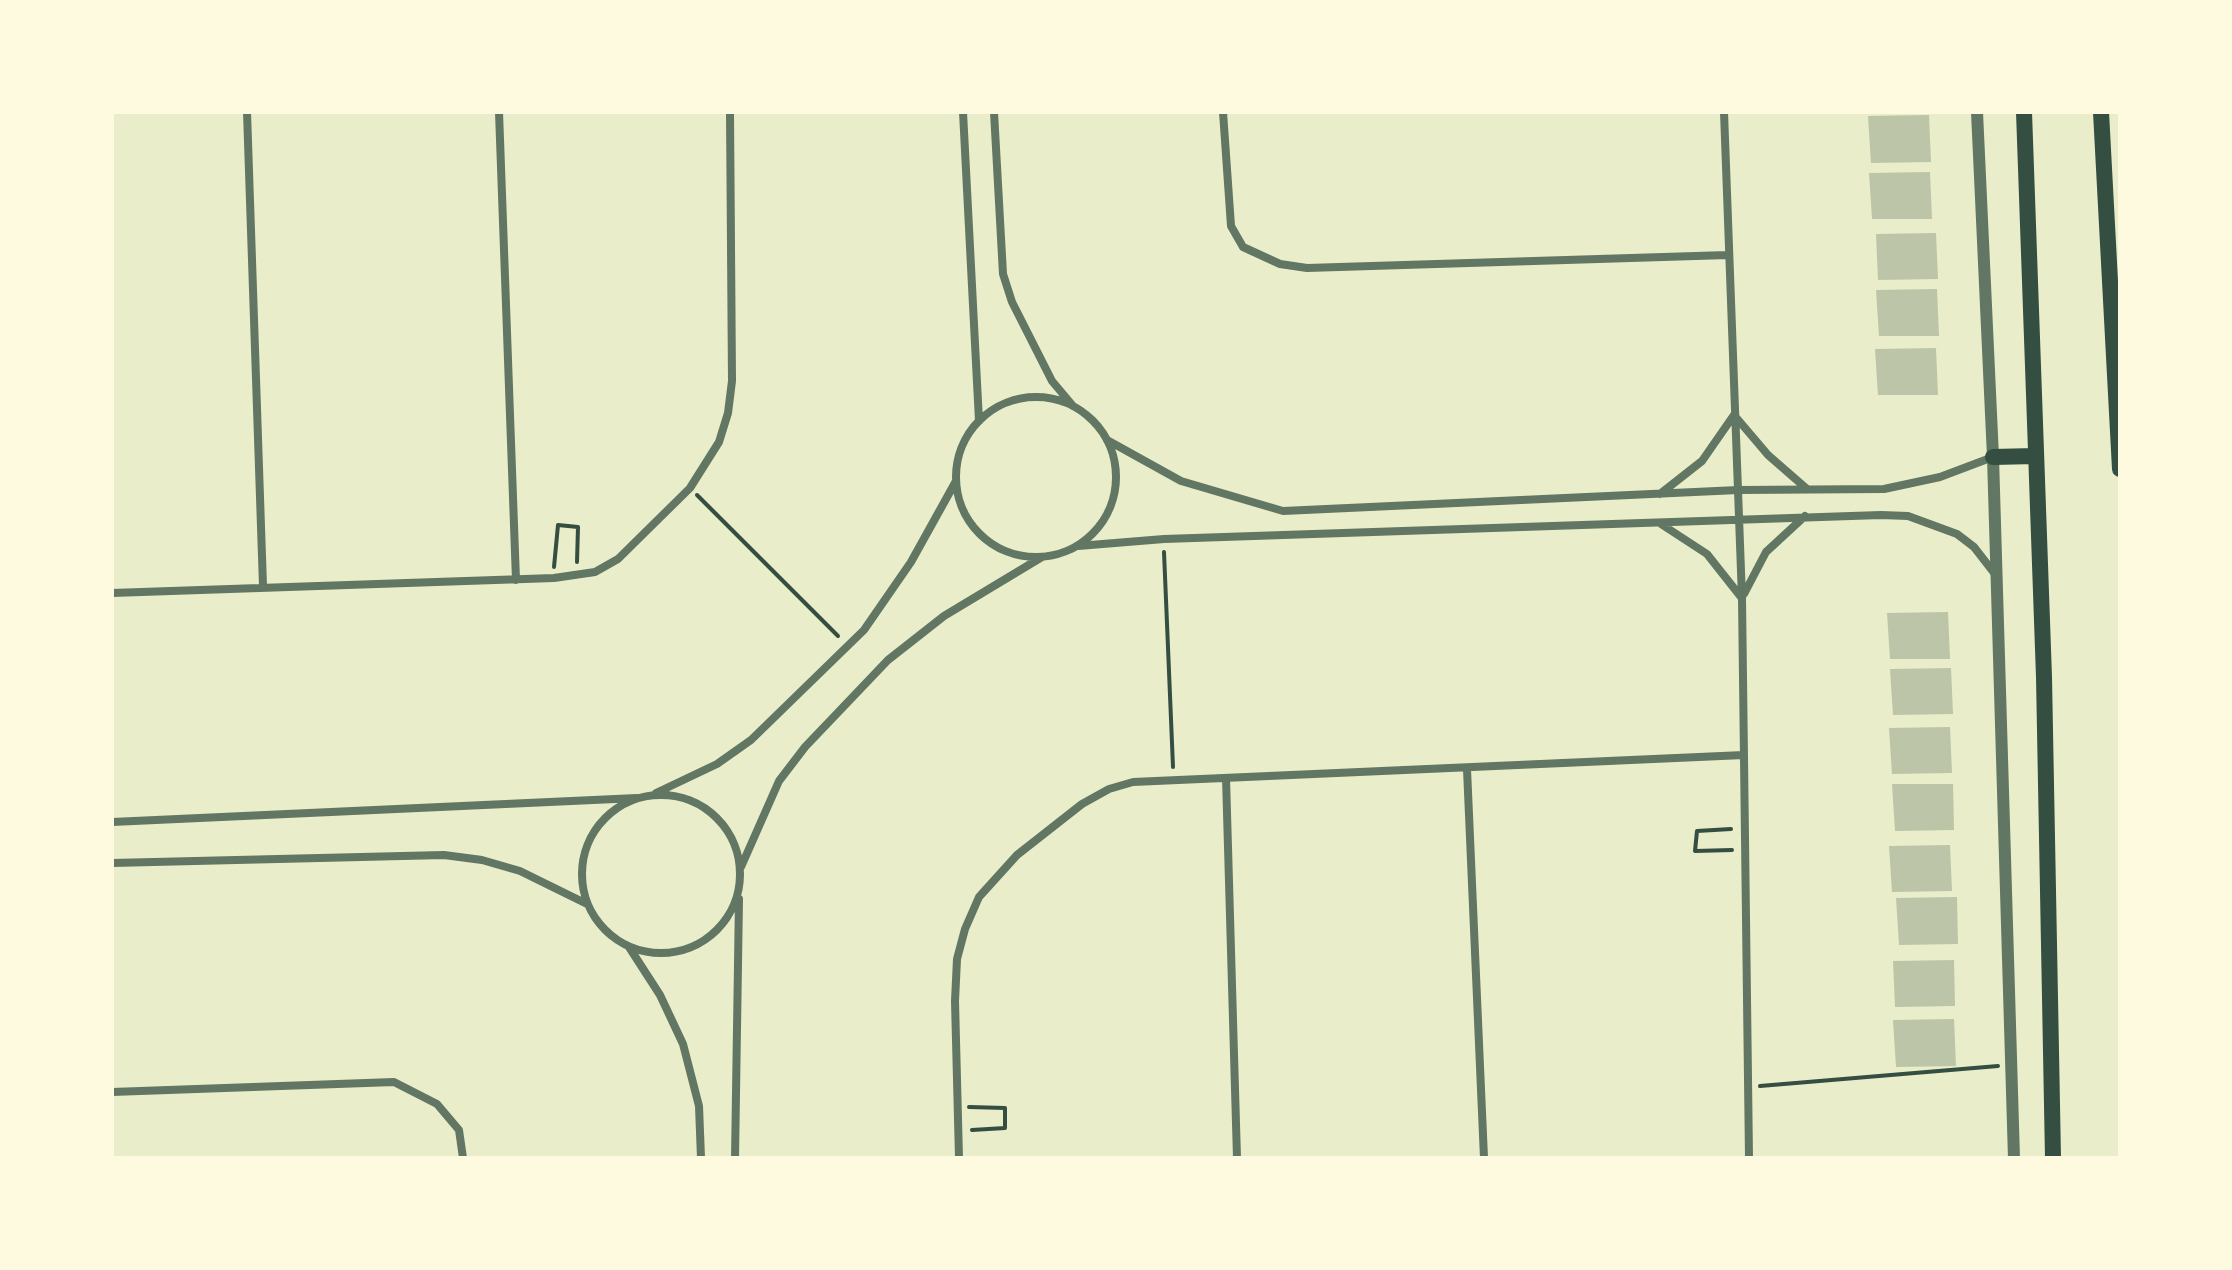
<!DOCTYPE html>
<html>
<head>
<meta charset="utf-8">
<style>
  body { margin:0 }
  #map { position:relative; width:2232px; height:1270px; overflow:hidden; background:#e9edc9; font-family:Helvetica,sans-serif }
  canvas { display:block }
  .frame { position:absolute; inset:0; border:114px solid #fefae0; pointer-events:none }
</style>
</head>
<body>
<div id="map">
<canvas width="2232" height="1270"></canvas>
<div class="frame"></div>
</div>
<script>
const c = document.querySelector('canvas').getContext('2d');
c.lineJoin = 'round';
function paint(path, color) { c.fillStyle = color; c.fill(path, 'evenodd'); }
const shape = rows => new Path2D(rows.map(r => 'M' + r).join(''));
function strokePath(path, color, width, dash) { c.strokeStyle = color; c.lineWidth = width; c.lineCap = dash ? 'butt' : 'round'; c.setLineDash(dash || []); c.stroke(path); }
const building = shape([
  [1929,115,1931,162,1871,163,1868,116],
  [1930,172,1932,219,1872,219,1869,173],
  [1936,233,1938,279,1878,280,1876,234],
  [1937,289,1939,336,1879,336,1876,290],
  [1936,348,1938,395,1878,395,1875,349],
  [1948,612,1950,659,1890,659,1887,613],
  [1951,668,1953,714,1893,715,1890,669],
  [1950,727,1952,773,1892,774,1889,728],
  [1892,784,1953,784,1954,830,1895,831],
  [1950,845,1952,891,1892,892,1889,846],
  [1957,897,1958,944,1899,945,1896,898],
  [1954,960,1955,1006,1895,1007,1893,961],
  [1954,1019,1956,1066,1896,1067,1893,1020]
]);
const path = shape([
  [697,495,838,636],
  [1164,552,1173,767],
  [554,567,558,525,578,527,577,562],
  [1731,829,1697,831,1695,851,1732,850],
  [1760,1086,1998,1066],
  [969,1107,1005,1108,1005,1128,972,1130]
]);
const minor = shape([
  [247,112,263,586],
  [499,112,516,580],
  [963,112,979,421],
  [994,112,1003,274,1012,302,1052,381,1073,406],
  [1223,112,1231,226,1243,247,1280,264,1307,268,1728,255],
  [1724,112,1742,598,1749,1158],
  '956 477a80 80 0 1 1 160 0a80 80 0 1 1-160 0Z',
  [1107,440,1181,481,1283,511,1738,490,1884,489,1940,477,1993,457],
  [1660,494,1702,461,1734,415,1768,455,1807,489],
  [1661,524,1707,554,1741,597],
  [1078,546,1164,539,1881,515,1908,516,1957,534,1974,547,1995,574],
  [112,593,554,578,595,572,618,559,690,488,719,442,728,413,732,381,730,112],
  [1744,594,1766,552,1805,516],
  [1467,769,1484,1158],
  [1226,778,1237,1158],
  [656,793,717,764,751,740,864,630,911,562,956,481],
  '582 874a79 79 0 1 1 158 0a79 79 0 1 1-158 0Z',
  [112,822,637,798],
  [112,863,444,855,482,860,520,871,587,904],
  [741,867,779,781,805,747,888,660,944,616,1042,557],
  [629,947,660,995,683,1044,699,1106,701,1158],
  [112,1092,394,1082,437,1104,459,1130,463,1158],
  [735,1158,739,899],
  [959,1158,955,1001,957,959,965,929,979,897,1017,855,1082,804,1109,789,1133,782,1744,755]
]);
const tertiary = shape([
  [1977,112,1993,457,2014,1158]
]);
const primary = shape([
  [2024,112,2044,677,2053,1158],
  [2101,112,2120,469],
  [1993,457,2035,456]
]);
paint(building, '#bcc5a7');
strokePath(path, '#344e41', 4);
strokePath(minor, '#617663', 8);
strokePath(tertiary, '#617663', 12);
strokePath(primary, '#344e41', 16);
</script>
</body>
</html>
